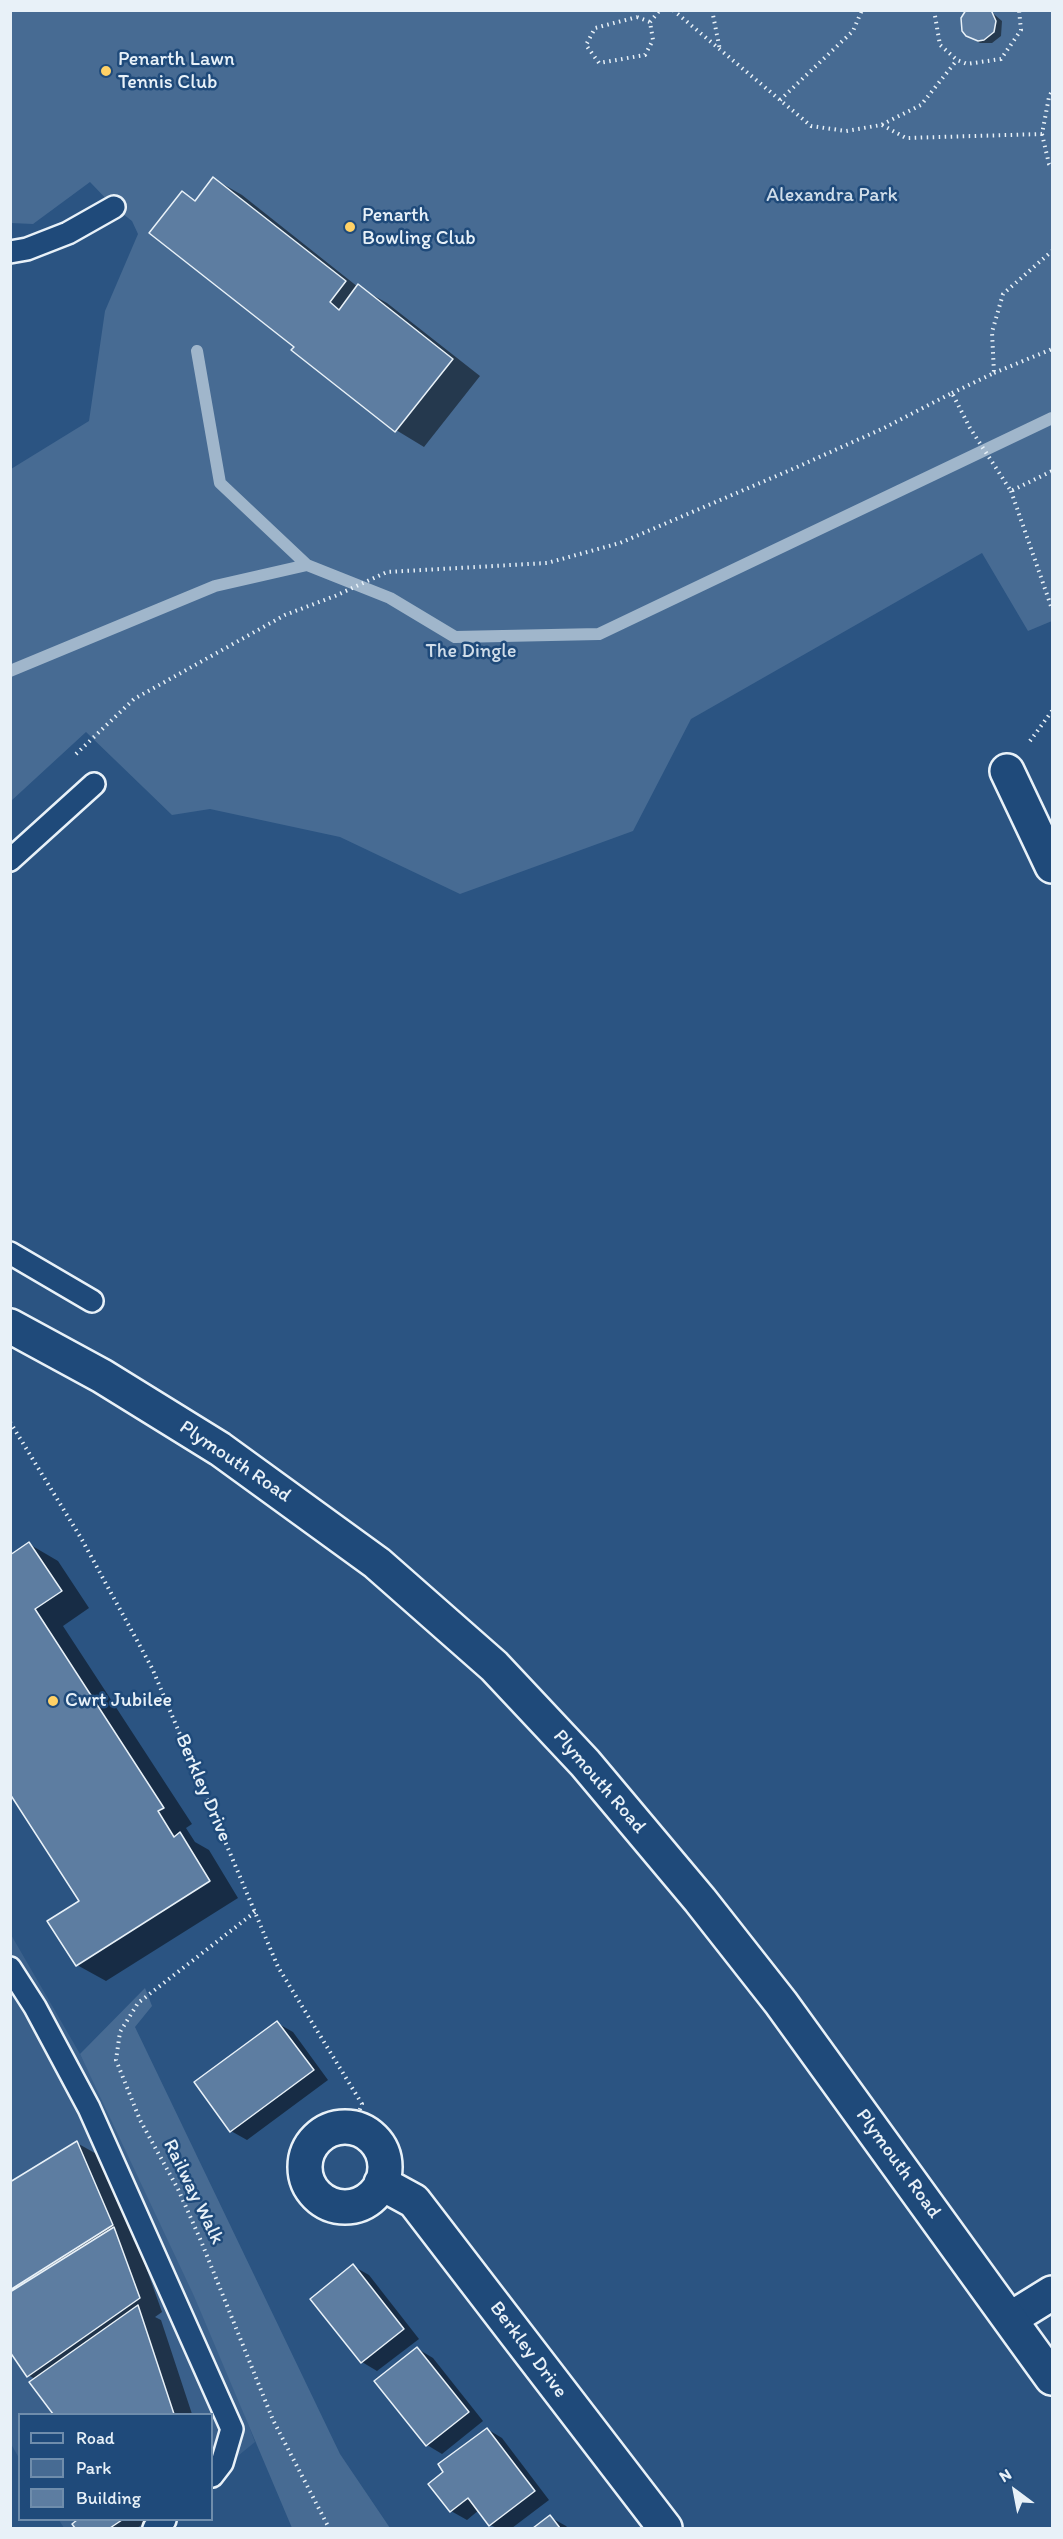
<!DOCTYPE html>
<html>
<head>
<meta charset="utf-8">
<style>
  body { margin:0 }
  #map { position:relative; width:1063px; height:2539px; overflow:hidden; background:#2b5482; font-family:Itim,sans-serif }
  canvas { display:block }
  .frame { position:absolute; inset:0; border:12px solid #e8f1f8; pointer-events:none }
  .legend { position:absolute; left:18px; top:2413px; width:195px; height:108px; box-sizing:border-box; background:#1f4a7a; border:2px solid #6f8dac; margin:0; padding:8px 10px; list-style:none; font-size:18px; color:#e8f1f8 }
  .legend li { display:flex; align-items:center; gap:12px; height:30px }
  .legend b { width:30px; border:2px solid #6f8dac }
  .north { position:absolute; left:985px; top:2461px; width:60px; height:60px; -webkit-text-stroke:4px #1f4a7a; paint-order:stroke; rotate:328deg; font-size:16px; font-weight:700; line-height:24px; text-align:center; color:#e8f1f8 }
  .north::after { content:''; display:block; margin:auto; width:21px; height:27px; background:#e8f1f8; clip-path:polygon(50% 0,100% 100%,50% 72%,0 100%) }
</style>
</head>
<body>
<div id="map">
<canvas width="1063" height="2539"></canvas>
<div class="frame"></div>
<ul class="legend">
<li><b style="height:8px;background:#1f4a7a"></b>Road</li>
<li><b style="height:16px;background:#476b93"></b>Park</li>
<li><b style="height:16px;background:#5d7da1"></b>Building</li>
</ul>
<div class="north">N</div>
</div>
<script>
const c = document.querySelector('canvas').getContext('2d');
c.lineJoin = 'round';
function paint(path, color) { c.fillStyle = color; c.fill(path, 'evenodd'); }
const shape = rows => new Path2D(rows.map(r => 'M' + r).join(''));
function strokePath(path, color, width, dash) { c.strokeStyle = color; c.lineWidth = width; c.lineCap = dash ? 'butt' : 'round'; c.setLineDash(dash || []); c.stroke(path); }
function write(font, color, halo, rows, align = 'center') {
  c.font = font + ' Itim,sans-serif'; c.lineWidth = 5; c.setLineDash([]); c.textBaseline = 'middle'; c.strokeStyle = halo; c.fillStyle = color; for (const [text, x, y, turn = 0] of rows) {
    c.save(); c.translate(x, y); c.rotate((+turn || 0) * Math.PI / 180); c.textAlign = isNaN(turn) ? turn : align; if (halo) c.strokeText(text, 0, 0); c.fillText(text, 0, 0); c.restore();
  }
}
const built = shape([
  [10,1933,80,2054,197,2290,255,2442,212,2477,212,2414,20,2414,19,2458,11,2444],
  [59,2520,159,2520,148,2528,64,2528]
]);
const green = shape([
  [11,11,1052,11,1052,621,1028,631,982,553,691,719,633,831,460,894,340,837,210,809,172,815,86,732,11,801,11,469,89,421,105,311,138,234,132,221,114,207,90,182,33,224,11,223],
  [145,1988,152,2006,135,2027,340,2454,390,2528,292,2528,194,2296,80,2054]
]);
const shadow = shape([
  [989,10,1002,21,1001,36,992,43,980,43,972,38],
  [214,179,242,195,358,287,387,303,480,376,424,447,396,430,296,347,182,193,196,201],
  [29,1544,58,1561,89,1608,63,1626,192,1824,186,1828,195,1842,209,1850,238,1898,106,1981,77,1965,81,1902,10,1791],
  [277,2023,293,2032,328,2080,247,2140,231,2131],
  [77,2143,100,2156,135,2238,133,2240,137,2242,162,2312,155,2317,161,2320,192,2414,55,2414,31,2382,35,2379,28,2375,10,2350,10,2184],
  [353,2266,369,2275,419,2339,377,2371,362,2362],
  [418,2349,433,2358,483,2421,442,2454,427,2445],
  [487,2429,502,2438,549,2500,512,2528,497,2528,490,2525,479,2510,467,2520,451,2511],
  [550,2517,566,2526,568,2528,535,2528],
  [80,2520,149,2520,137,2528,77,2528,74,2524]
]);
const stream = shape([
  [197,351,220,483,307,565],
  [10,671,215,586,307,565,390,598,455,637,599,634,1052,418]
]);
const building = shape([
  [966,10,991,10,996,21,994,32,984,40,978,41,966,36,962,31,961,18,966,10],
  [213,177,346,281,330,302,339,310,358,284,453,359,395,432,291,350,294,347,149,233,182,191,195,201,213,177],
  [29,1542,62,1591,35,1609,164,1808,158,1811,174,1837,180,1832,210,1881,76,1966,47,1921,79,1901,10,1794,10,1555,29,1542],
  [277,2021,314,2070,230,2132,194,2082,277,2021],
  [77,2141,113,2225,10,2290,10,2182,77,2141],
  [114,2227,140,2298,27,2377,10,2352,10,2292,114,2227],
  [353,2264,404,2329,361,2363,310,2299,353,2264],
  [138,2305,174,2414,53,2414,29,2382,138,2305],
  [417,2347,469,2412,426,2446,374,2381,417,2347],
  [487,2428,535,2491,489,2526,468,2498,450,2512,428,2484,443,2472,438,2464,487,2428],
  [550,2515,560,2528,533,2528,550,2515],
  [77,2520,122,2520,110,2528,75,2528,72,2524,77,2520]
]);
const path = shape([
  [673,10,811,126,846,131,881,125,921,105,957,60],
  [712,10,720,50],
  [934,10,940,45,957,60,967,64,1001,59,1021,30,1019,10],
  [637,17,650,22,653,40,645,55,599,63,586,45,595,28,637,17],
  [650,22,660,10],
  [780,100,853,31,862,10],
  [882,125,906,138,1042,134,1049,97,1052,91],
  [1042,134,1049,164,1052,168],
  [994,373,1052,349],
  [952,393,994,373,992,332,1003,294,1052,251],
  [1011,491,1052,609],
  [1030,741,1052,711],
  [76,754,134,699,285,615,335,596,387,572,547,563,620,543,795,468,884,428,952,393,970,428,1011,491,1052,471],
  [10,1422,81,1538,152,1668,278,1967,362,2104,353,2127],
  [255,1912,138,2003,120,2032,116,2060,140,2120,178,2189,201,2241,273,2420,329,2528]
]);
const lane = shape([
  [10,252,27,249,68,233,114,207],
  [10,860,94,784],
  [10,1253,92,1301],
  [10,1968,35,2007,89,2108,232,2429,222,2463,212,2476],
  [154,2528,165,2520]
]);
const street = shape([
  [1007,771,1052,866],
  '305 2167a40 40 0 1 1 80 0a40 40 0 1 1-80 0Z',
  [381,2183,414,2201,665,2528],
  [1010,2319,1052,2293]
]);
const secondary = shape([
  [10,1326,102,1376,220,1449,377,1563,494,1666,585,1763,700,1900,781,2003,1052,2378]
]);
const markers = [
  [106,71,6,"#ffd166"],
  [350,227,6,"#ffd166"],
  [53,1701,6,"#ffd166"]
];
const poiNames = [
  ["Penarth Lawn",118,60],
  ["Tennis Club",118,83],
  ["Penarth",362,216],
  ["Bowling Club",362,239],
  ["Cwrt Jubilee",65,1701]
];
const parkNames = [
  ["Alexandra Park",832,196],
  ["The Dingle",471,652]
];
const streetNames = [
  ["Plymouth Road",235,1462,34],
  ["Plymouth Road",599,1782,49],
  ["Berkley Drive",203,1788,67],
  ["Plymouth Road",898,2164,54],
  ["Railway Walk",193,2192,64],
  ["Berkley Drive",528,2350,53]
];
paint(built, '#3a608b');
paint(green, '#476b93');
paint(shadow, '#0007');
strokePath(stream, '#a0b6cb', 12);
paint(building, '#5d7da1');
strokePath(building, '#e8f1f8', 1.5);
strokePath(lane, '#e8f1f8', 26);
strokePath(street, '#e8f1f8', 38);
strokePath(secondary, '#e8f1f8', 38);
strokePath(path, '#e8f1f8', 4, [1.5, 4.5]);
strokePath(lane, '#1f4a7a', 21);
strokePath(street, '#1f4a7a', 33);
strokePath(secondary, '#1f4a7a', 33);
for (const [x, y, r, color] of markers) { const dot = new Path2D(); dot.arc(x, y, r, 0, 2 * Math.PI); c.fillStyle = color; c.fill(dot); strokePath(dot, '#1f4a7a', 2); }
write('20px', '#e8f1f8', '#1f4a7a', poiNames, 'left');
write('20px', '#d0dde9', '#1f4a7a', parkNames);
write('20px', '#e8f1f8', '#1f4a7a', streetNames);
</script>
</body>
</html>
